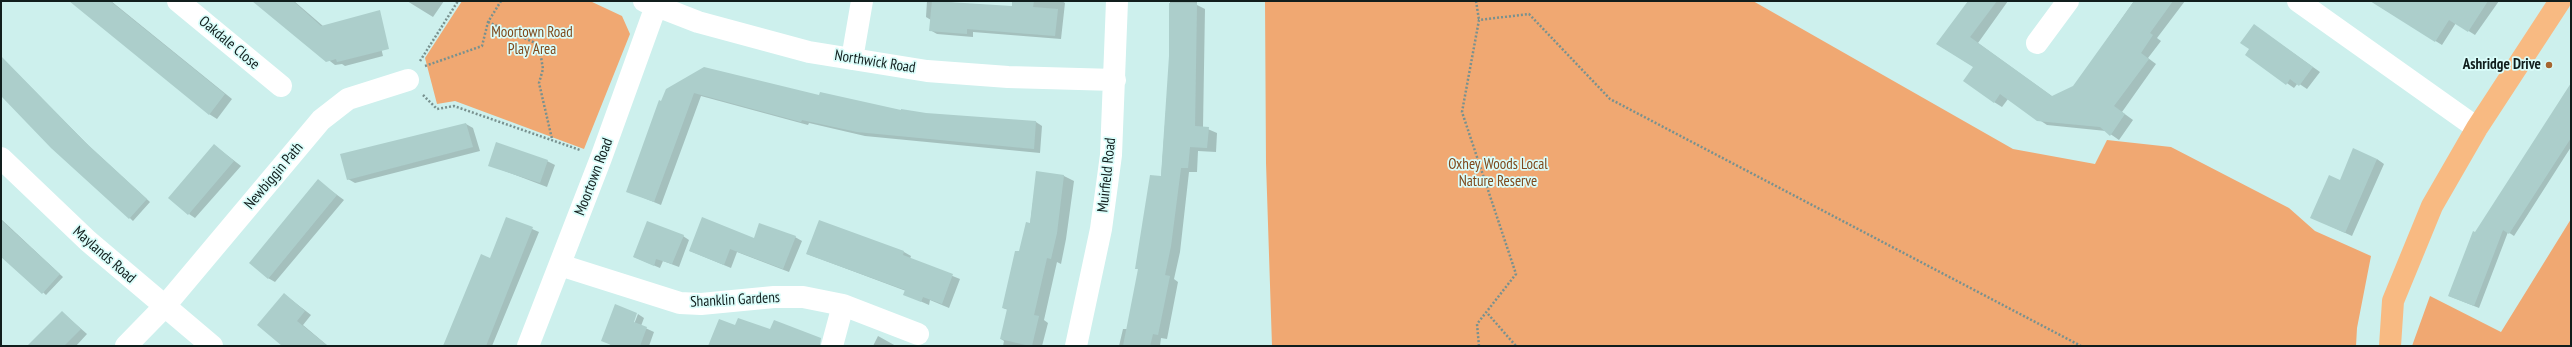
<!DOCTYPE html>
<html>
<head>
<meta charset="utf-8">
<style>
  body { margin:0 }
  #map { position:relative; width:2572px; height:347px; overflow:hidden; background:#cdf0ed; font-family:"PT Sans Narrow",sans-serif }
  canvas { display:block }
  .frame { position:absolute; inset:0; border:2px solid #111e1d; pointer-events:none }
</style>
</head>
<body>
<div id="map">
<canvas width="2572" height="347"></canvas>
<div class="frame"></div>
</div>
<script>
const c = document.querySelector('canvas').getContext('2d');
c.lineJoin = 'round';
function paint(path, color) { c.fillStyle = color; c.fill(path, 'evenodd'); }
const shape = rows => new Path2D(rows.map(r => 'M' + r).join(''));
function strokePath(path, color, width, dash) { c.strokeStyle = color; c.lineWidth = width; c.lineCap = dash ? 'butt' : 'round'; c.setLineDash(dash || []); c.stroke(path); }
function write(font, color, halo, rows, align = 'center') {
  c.font = font + ' "PT Sans Narrow",sans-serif'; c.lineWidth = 3.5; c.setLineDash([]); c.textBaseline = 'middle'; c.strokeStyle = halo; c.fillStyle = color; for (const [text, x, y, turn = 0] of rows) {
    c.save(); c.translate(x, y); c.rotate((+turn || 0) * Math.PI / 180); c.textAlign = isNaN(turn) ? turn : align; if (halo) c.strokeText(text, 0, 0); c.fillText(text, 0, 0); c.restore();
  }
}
const green = shape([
  [462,1,590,1,622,16,630,34,584,149,455,101,437,104,425,58],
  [1265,1,1753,1,2013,149,2095,164,2107,140,2171,147,2289,208,2315,231,2371,256,2357,328,2356,346,1272,346,1266,163],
  [2571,219,2571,346,2412,346,2430,296,2501,332]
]);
const shadow = shape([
  [71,1,111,1,232,99,217,119,209,114],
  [253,1,294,1,323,26,374,19,383,56,345,66,342,64,335,65],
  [407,1,444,1,433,17],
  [927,1,1013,7,1013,1,1062,1,1065,3,1061,39,973,32,973,37,937,34,930,30,931,20,926,17],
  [1170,1,1197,1,1197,5,1205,9,1203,127,1217,133,1216,152,1198,151,1197,172,1189,172,1180,252,1174,279,1178,282,1167,339,1161,338,1160,346,1119,346,1123,329,1127,329,1139,270,1136,268,1161,178,1170,56],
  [1969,1,2008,1,1978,43,2053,97,2074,87,2134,1,2185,1,2157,38,2161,41,2148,58,2156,64,2122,112,2133,120,2119,140,2106,131,2047,125,2008,99,2002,107,1994,102,1974,67,1937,44],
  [2375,1,2499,1,2475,35,2456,23,2442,45,2374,3],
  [2254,25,2320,72,2307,89,2298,83,2294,88,2246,55,2250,49],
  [1,57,89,146,150,202,133,221,1,94],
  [2571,84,2571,147,2514,236,2508,232,2479,308,2449,296],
  [667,89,820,97,901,112,1036,122,1042,126,1040,153,865,136,809,123,808,125,701,96,661,205,627,191],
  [466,124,473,128,480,151,355,183,348,179],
  [214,145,241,166,195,218,189,214],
  [2377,159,2384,164,2352,236,2319,221,2340,182],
  [547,161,555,165,547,187,489,165],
  [1037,172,1064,176,1074,181,1066,239,1061,264,1057,262,1044,320,1048,323,1042,346,1003,346,1004,341,1001,339,1008,310,1003,308,1030,224],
  [318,181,344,200,275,282,268,278],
  [507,218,539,232,492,346,443,346,491,259],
  [1,219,63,277,46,295,1,253],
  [683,236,689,240,679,267,663,261,660,268,634,257],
  [795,237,802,241,789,272,737,252,731,268,690,251,754,239],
  [904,252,911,256,910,259,960,279,949,308,930,300,929,305,904,294,906,291,807,254],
  [284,294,311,315,303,325,328,346,285,346],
  [62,312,87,334,76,346,29,346],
  [638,314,644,318,641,326,654,332,649,346,613,346,602,340,633,327],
  [878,336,896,346,873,346]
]);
const building = shape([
  [69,1,110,1,225,94,209,115],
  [252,1,293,1,321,26,380,10,389,49,337,62,336,59,326,62],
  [932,1,1012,6,1012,1,1034,1,1033,7,1058,9,1055,36,967,29,967,34,929,31],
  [1968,1,1997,1,1970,37,2052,96,2073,86,2134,1,2173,1,2150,33,2153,35,2141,53,2149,59,2114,106,2125,114,2110,136,2100,127,2037,121,2000,94,1994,103,1963,81,1973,67,1936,44],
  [2370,1,2488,1,2468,32,2449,20,2435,42],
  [1169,3,1197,3,1195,126,1209,127,1207,148,1190,147,1188,168,1181,168,1171,246,1165,275,1170,276,1158,335,1153,334,1150,346,1123,346,1138,269,1135,269,1150,175,1161,176,1169,56],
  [2254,24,2313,67,2299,86,2290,79,2286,85,2245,55,2249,49,2240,43],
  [1,56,85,142,147,199,129,219,51,148,1,96],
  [704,67,819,95,820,92,901,110,901,109,926,113,1036,121,1034,149,857,132,802,120,801,122,694,93,654,202,626,192,659,100,661,101,666,89],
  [2571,83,2571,138,2509,234,2503,230,2474,306,2448,296,2473,231,2475,232],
  [466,123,473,147,347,180,340,154],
  [496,142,548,160,540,183,488,166],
  [214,144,234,161,188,215,168,198],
  [2353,148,2377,159,2345,233,2310,218,2329,175,2340,180],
  [1036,171,1064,175,1057,233,1051,259,1047,258,1034,315,1039,316,1032,346,1030,346,1000,339,1007,309,1002,308,1015,251,1019,251,1026,222,1030,223],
  [318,179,337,195,268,279,249,263],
  [506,217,533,227,486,346,443,346,481,254,490,258],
  [702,217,754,238,759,223,796,236,783,269,730,249,724,265,689,251],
  [1,220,60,274,42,294,1,257],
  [819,220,904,251,903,255,953,274,942,304,923,297,921,302,903,295,905,290,806,254],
  [647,221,684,235,672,264,656,259,654,266,633,257],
  [284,293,305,311,297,321,328,346,282,346,257,325],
  [615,304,637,313,634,322,647,327,640,346,614,346,601,341],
  [62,311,81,329,64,346,27,346],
  [738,318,770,329,774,320,821,338,820,346,708,346,719,319,735,325]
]);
const path = shape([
  [1476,1,1479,20],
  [488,22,533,42,540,51,543,69,539,83,552,139],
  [420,61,458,1],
  [425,66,482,46,488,22,501,1],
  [423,95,437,109,454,106,580,150],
  [1488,314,1516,346],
  [1479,346,1477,324,1516,274,1462,112,1479,20,1529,14,1610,99,2081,346]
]);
const minor = shape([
  [178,1,281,86],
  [644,1,698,22,809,52,927,71,1008,77,1115,80],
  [2298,1,2477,128],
  [2037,43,2068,1],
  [852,59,862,1],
  [1,158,88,241,212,346],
  [560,265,680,303,701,304,774,297,803,297,843,305,832,346],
  [843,305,918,334],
  [126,346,164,307,321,120,348,99,408,80],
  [528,346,601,158,656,6],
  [1076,346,1101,229,1111,155,1117,1]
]);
const major = shape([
  [2390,346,2393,301,2432,206,2477,128,2560,1]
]);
const markers = [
  [2549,65,4,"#a6652f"]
];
const parkNames = [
  ["Moortown Road",532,33],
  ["Play Area",532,50],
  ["Oxhey Woods Local",1498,165],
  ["Nature Reserve",1498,182]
];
const streetNames = [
  ["Oakdale Close",229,43,40],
  ["Northwick Road",875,62,9],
  ["Muirfield Road",1107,175,-84],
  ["Newbiggin Path",274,176,-50],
  ["Moortown Road",594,177,-69],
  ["Maylands Road",104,255,41],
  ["Shanklin Gardens",735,300,-3]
];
const poiNames = [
  ["Ashridge Drive",2541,65]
];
paint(green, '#f0a872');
paint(shadow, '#0003');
paint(building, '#accecb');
strokePath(path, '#78918f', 2.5, [2, 2]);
strokePath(minor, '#fff', 22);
strokePath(major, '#f8ba82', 22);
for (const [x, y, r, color] of markers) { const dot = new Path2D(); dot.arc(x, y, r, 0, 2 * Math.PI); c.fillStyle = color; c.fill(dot); strokePath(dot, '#dafdfa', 1.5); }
write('15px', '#7e491c', '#dafdfa', parkNames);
write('15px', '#111e1d', '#dafdfa', streetNames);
write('bold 15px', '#111e1d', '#dafdfa', poiNames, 'right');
</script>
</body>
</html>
